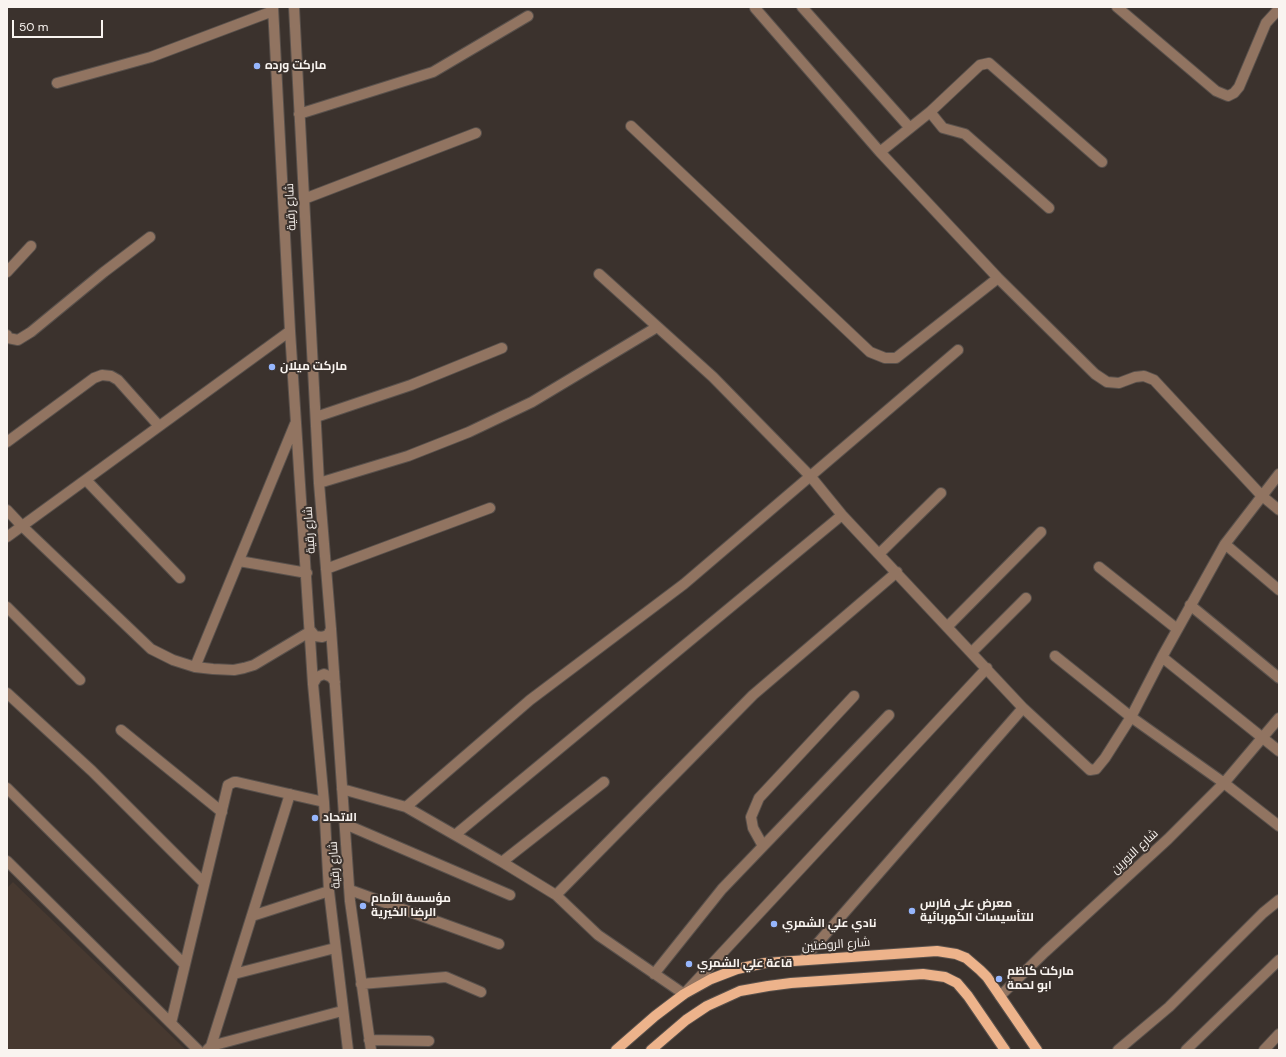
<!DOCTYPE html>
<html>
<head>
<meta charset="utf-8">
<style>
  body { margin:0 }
  #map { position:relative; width:1286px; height:1057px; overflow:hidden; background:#3b322d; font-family:"DM Sans",sans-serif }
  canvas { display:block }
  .frame { position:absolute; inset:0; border:8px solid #f9f4f0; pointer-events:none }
  .scale { position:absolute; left:12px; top:20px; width:91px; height:18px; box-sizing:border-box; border:2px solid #f9f4f0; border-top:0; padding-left:5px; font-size:12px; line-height:14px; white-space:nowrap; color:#f9f4f0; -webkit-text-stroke:3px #3b322d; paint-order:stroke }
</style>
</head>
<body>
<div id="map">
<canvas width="1286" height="1057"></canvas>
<div class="frame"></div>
<div class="scale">50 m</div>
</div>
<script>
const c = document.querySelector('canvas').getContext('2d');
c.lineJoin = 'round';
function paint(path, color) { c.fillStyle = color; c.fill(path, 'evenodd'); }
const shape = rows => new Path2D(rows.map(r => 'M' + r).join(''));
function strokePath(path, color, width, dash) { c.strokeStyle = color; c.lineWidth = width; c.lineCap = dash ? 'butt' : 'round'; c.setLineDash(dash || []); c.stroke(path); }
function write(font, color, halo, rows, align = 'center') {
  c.font = font + ' "DM Sans",Cairo,sans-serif'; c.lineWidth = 4; c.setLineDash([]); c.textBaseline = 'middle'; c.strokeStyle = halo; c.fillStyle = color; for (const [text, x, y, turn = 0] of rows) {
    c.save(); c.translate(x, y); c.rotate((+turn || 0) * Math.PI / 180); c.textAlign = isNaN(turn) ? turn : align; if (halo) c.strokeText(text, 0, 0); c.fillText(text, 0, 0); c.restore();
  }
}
const built = shape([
  [13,882,186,1050,7,1050,7,888]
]);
const minor = shape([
  [273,7,290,331,313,684,324,802,329,891,348,1050],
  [294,7,319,483,331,629,350,901,371,1050],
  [802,7,910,128],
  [1117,7,1216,91,1228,96,1234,93,1239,87,1266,23,1277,11,1279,10],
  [755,8,880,152,998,278,1095,374,1107,382,1119,383,1135,377,1144,376,1154,380,1261,495,1279,510],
  [57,83,151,57,273,11],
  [930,112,943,128,965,134,1049,208],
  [299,114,433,72,528,16],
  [631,126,870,352,885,358,896,358,998,278],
  [880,152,930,112,980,65,989,63,1102,162],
  [304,199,476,133],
  [7,272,31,246],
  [599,274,713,377,811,477,842,515,1023,708,1090,770,1096,769,1105,758,1131,717,1162,657,1225,544,1279,474],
  [7,335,8,338,18,340,31,332,104,272,150,237],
  [316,417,411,385,502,348],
  [7,442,94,378,102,375,111,376,118,380,159,426],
  [86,480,180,578],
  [319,483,408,456,469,432,532,402,657,327],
  [7,510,22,526,151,649,173,660,195,667,213,669,234,670,244,668,254,665,311,631,315,636,322,637,328,635,331,629],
  [7,537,290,331],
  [1225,544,1279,590],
  [879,554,941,493],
  [239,561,307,573],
  [1099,567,1177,629],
  [326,569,490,508],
  [1190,605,1279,678],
  [7,607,80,680],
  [948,626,1041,532],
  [972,652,1026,598],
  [1055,656,1131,717,1224,783,1279,826],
  [1162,657,1279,751],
  [195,667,295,424],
  [313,684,317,677,324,674,331,677,335,682],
  [7,693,92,771,204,883],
  [121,730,222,812],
  [7,788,184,964],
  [342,789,406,807,502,862,556,895,598,935,684,994,987,668],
  [406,807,530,700,684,584,958,350],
  [345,824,510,895],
  [455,835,842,515],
  [763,846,753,828,751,817,759,798,854,696],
  [7,861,198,1050],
  [502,862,604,782],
  [350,890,499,944],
  [556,895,753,695,897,572],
  [252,916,329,891],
  [803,960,1023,708],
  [234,974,335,948],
  [654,974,722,889,889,715],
  [361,984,446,977,481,992],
  [1000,996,1045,952,1168,839,1224,783,1279,718],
  [171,1023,228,785,234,782,237,782,324,802],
  [369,1040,429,1041],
  [211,1046,342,1011],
  [207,1050,211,1046,290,794],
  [1118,1050,1169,1007,1263,913,1279,900],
  [1186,1050,1279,960],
  [1264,1050,1279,1034]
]);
const major = shape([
  [616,1050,655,1016,684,994,711,979,737,969,765,963,937,951,956,954,966,958,980,970,987,977,1037,1050],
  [651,1050,686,1020,707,1006,740,991,768,986,791,983,923,974,945,977,957,983,968,996,1005,1050]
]);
const markers = [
  [257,66,4,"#96b6fd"],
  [272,367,4,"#96b6fd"],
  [315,818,4,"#96b6fd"],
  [363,906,4,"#96b6fd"],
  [912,911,4,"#96b6fd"],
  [774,924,4,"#96b6fd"],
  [689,964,4,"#96b6fd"],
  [999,979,4,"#96b6fd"]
];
const poiNames = [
  ["ماركت ورده",265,66],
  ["ماركت ميلان",280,367],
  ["الاتحاد",323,818],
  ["مؤسسة الأمام",371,899],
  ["الرضا الخيرية",371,913],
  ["معرض علي فارس",920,904],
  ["للتأسيسات الكهربائية",920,918],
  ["نادي علي الشمري",782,924],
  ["قاعة علي الشمري",697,964],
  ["ماركت كاظم",1007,972],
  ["ابو لحمة",1007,986]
];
const streetNames = [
  ["شارع رقية",291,207,-93],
  ["شارع رقية",310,530,-94],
  ["شارع النورين",1135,852,-43],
  ["شارع رقية",335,865,-94],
  ["شارع الروضتين",836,945,-4]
];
paint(built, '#473930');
strokePath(minor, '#59514c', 12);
strokePath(major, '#59514c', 12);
strokePath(minor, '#917461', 10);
strokePath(major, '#edb38b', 10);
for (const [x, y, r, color] of markers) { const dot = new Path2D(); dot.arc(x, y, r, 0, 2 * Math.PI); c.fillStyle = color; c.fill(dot); strokePath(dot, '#3b322d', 1.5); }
write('bold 12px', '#f9f4f0', '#3b322d', poiNames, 'left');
write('12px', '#f9f4f0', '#3b322d', streetNames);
</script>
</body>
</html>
